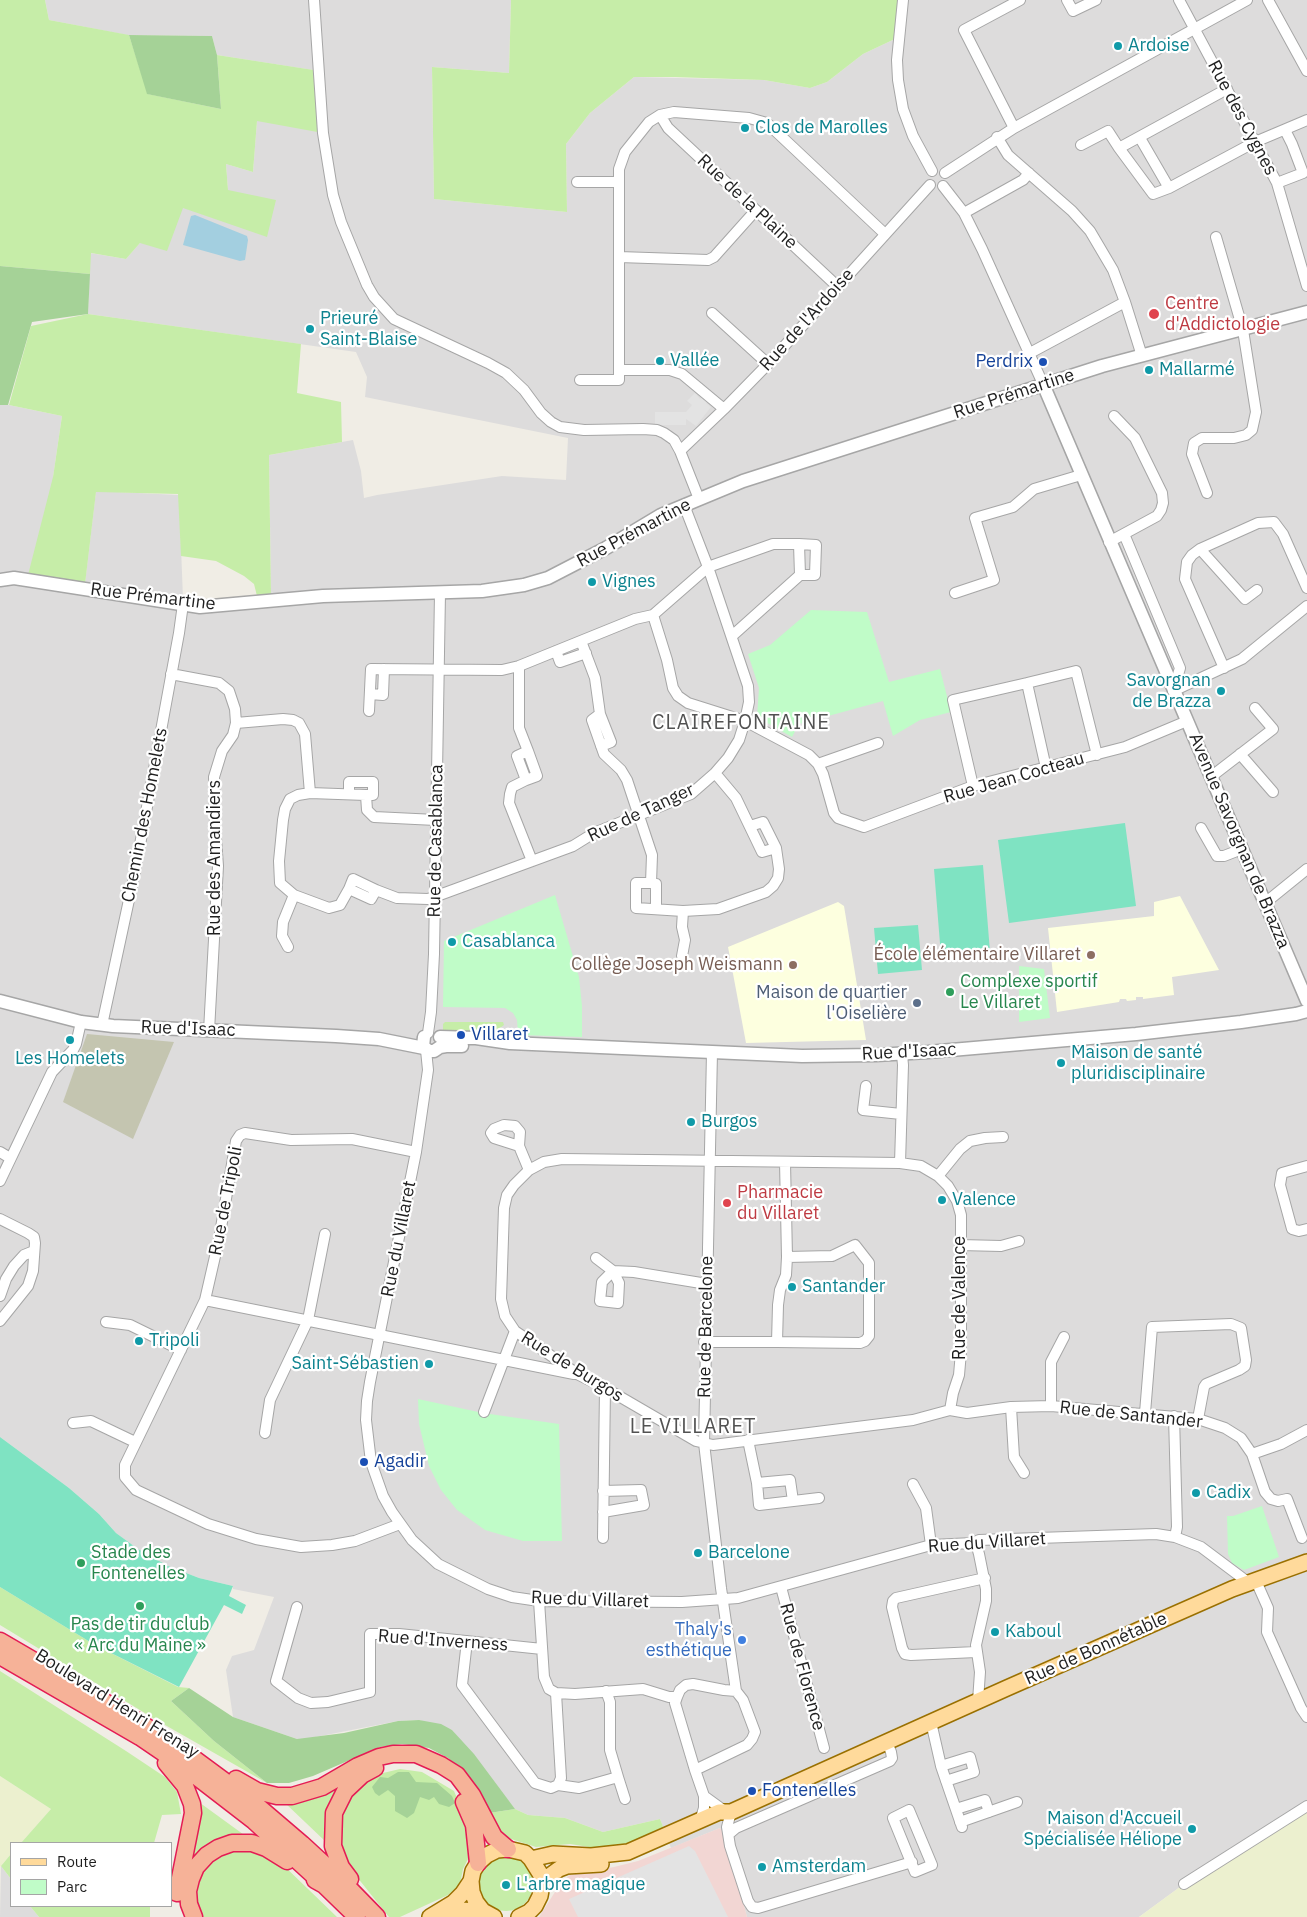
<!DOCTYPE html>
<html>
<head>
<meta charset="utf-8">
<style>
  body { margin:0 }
  #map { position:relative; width:1307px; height:1917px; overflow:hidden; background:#f0ede5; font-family:"IBM Plex Sans",sans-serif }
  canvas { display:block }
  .legend { position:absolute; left:10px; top:1842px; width:162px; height:65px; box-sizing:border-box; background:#fff; border:1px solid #a5a5a5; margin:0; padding:6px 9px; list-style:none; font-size:15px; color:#1f1f1f }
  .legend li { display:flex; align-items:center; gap:10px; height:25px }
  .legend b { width:25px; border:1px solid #a5a5a5 }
</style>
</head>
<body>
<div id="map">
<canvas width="1307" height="1917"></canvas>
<ul class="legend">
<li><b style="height:6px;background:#ffda9b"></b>Route</li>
<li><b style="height:14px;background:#c0fcc8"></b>Parc</li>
</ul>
</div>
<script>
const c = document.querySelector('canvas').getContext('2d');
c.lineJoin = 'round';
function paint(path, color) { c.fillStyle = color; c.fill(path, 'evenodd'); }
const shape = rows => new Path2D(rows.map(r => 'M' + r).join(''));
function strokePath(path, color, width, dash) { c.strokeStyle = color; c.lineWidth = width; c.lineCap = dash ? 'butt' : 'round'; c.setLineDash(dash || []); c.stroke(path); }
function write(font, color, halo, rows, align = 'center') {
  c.font = font + ' "IBM Plex Sans",sans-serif'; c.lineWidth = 4.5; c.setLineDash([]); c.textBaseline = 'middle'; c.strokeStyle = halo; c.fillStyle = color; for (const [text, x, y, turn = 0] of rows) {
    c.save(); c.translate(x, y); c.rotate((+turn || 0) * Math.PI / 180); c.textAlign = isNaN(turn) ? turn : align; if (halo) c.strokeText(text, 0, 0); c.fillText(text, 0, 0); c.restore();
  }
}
const residential = shape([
  [45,0,511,0,509,73,432,67,434,199,567,212,566,144,590,113,634,77,764,80,810,88,827,82,863,54,899,37,903,0,1307,0,1307,1806,1184,1884,1139,1917,747,1917,726,1838,720,1828,671,1848,660,1819,603,1832,565,1818,528,1815,515,1809,452,1730,419,1720,398,1721,300,1740,233,1717,226,1670,232,1656,254,1650,274,1597,233,1589,233,1586,199,1578,168,1566,138,1549,116,1533,99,1514,69,1488,0,1437,0,405,9,405,62,416,53,477,85,583,96,491,179,495,183,599,216,600,271,595,269,455,353,440,361,471,364,498,377,495,502,476,566,480,568,438,365,397,367,377,356,352,88,314,90,253,126,259,140,243,182,208,228,190,226,164,253,172,257,121,319,71,217,55,212,36,127,35,49,20],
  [1,1866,11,1879,11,1906,30,1906,39,1917,0,1917]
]);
const commercial = shape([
  [720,1828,726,1838,747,1917,539,1917,562,1881,570,1875,614,1867,638,1861]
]);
const education = shape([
  [1180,896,1219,970,1172,977,1174,995,1143,999,1143,997,1136,997,1136,1000,1127,1001,1126,999,1120,999,1119,1002,1057,1012,1048,928,1154,916,1154,902],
  [838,902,844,906,866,1040,746,1043,728,947]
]);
const construction = shape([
  [87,1034,174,1042,133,1139,63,1102]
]);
const farmland = shape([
  [0,1776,51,1809,21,1843,11,1843,11,1854,0,1867],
  [1307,1806,1307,1917,1139,1917,1184,1884]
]);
const grass = shape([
  [0,0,45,0,49,20,129,35,148,94,221,109,217,55,320,71,323,133,257,121,253,172,226,164,228,190,276,200,267,237,183,208,167,251,140,243,126,259,91,253,90,274,0,266],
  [511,0,903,0,899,37,863,54,827,82,810,88,764,80,674,77,634,77,590,113,566,144,567,212,434,199,432,67,509,73],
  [88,314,301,344,297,393,341,402,342,442,269,455,271,595,257,596,254,584,244,576,216,561,181,556,178,494,96,492,85,584,28,575,53,477,62,416,9,405,31,326],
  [445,1022,503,1022,504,1025,497,1030,483,1033,447,1033,443,1030,443,1024],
  [0,1587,95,1645,178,1687,189,1688,171,1701,214,1741,267,1783,158,1721,0,1625],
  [0,1671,126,1751,165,1777,177,1792,181,1814,162,1815,154,1843,21,1843,51,1809,0,1776],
  [400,1769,422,1772,454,1791,463,1812,472,1851,463,1869,460,1884,448,1895,400,1917,389,1917,349,1867,339,1842,339,1818,346,1804,360,1786,383,1773],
  [341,1780,326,1842,284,1802],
  [196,1800,247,1837,186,1878],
  [515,1809,528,1815,565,1818,603,1832,660,1819,664,1829,633,1842,609,1847,589,1847,570,1844,536,1847,508,1838,500,1831,489,1813],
  [240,1847,279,1861,337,1917,202,1917,195,1891,198,1880,205,1867,216,1856],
  [11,1854,11,1879,1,1866],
  '479 1884a27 27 0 1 1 54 0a27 27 0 1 1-54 0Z',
  [30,1906,150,1906,150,1917,39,1917]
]);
const forest = shape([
  [129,35,212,36,217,55,221,109,147,94],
  [0,266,90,274,88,314,32,322,8,405,0,405],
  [189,1688,233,1717,297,1739,344,1733,398,1721,419,1720,441,1724,452,1730,474,1754,515,1809,489,1813,467,1775,448,1758,429,1748,402,1744,380,1747,313,1776,289,1783,267,1783,214,1741,171,1701],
  [398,1772,409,1772,416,1782,437,1783,452,1796,455,1803,449,1807,439,1804,434,1797,429,1800,420,1797,414,1813,407,1818,395,1811,395,1796,388,1790,379,1796,375,1793,372,1787,380,1777,388,1778]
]);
const park = shape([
  [811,610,867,612,889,682,940,669,951,712,920,720,893,736,883,701,799,724,792,737,757,717,759,688,748,654,770,645],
  [555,895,579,977,582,1006,582,1037,521,1035,518,1033,517,1020,513,1013,505,1008,443,1007,444,941],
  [1019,966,1044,969,1050,1018,1019,1022],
  [418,1399,483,1413,559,1424,562,1541,523,1541,485,1530,457,1510,441,1490,429,1466,419,1424],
  [1262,1506,1279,1557,1244,1570,1232,1563,1228,1554,1227,1516,1233,1516]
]);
const pitch = shape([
  [1125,823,1136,906,1009,923,998,840],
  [983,865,990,952,941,956,934,869],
  [918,925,922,970,878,974,874,928],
  [0,1437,69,1488,99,1514,116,1533,138,1549,168,1566,199,1578,233,1586,229,1596,246,1605,242,1614,224,1605,179,1687,95,1645,0,1587]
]);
const parking = shape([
  [695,393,700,399,703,395,709,400,706,403,711,407,696,426,686,419,686,425,655,425,655,412,686,412,692,405,687,401],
  [689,1846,695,1851,728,1917,578,1917,569,1899]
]);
const water = shape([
  [195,215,247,236,248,240,245,260,240,261,183,245,191,216]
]);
const minor = shape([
  [314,0,323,133,333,195,341,222,367,285,374,297,394,319,488,363,506,373,524,390,541,413,551,422,560,427,584,430,643,429,657,430,664,433,674,440,680,451,699,499],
  [903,0,897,60,898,80,903,109,913,136,932,171],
  [1067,0,1073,11,1096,0],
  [1179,0,1277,183,1307,286],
  [1268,0,1307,71],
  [1227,89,1119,148,1153,194,1169,188,1255,142,1307,120],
  [660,115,668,128,837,286],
  [1014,128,964,30,1020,0],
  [997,137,1008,155,1072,211,1090,231,1113,270,1125,302,1142,356],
  [1140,138,1169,188],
  [1081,145,1108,131,1119,148],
  [945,173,1014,128,1247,0],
  [577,182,619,182],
  [1277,183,1303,173,1292,144,1285,130],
  [943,186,964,213,982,249,1043,384],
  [964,213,1023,180,1029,173],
  [619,257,708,260,714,257,756,210],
  [712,313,768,364],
  [1030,353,1125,302],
  [580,380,619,380,619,370],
  [724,409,682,374,670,370,619,370,619,169,625,152,649,122,660,115,674,112,749,118,767,123,885,234],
  [680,451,724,409,768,364,930,185],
  [1207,493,1192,454,1194,443,1202,438,1234,438,1246,435,1252,430,1256,412,1243,330,1216,237],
  [1124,534,1180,668,1177,678,1170,682],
  [1109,542,1157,516,1161,510,1163,503,1162,493,1135,438,1114,416],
  [799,544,816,545,815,575,800,575],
  [1200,549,1245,599,1257,590],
  [955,593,994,580,975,518,1013,507,1034,489,1081,475],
  [732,636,800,575,799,544,773,544,708,567,653,615,667,660,673,688,678,696,688,703,745,721,809,755,818,764,823,774,834,813,838,818,864,827,973,786,1125,747,1187,721],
  [581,641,595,678,600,714,592,720,604,754,621,770,627,780,652,855,651,883,636,883,636,908,683,911,718,909,766,892,773,886,778,878,779,869,776,848,762,852,736,798,715,773],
  [556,651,560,662,586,653],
  [519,666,519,728,528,751,517,756,526,780,512,787,510,794,509,803,532,861],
  [1224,668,1185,579,1187,562,1192,555,1200,549,1258,523,1274,522,1283,534,1307,588],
  [171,674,219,683,229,691,235,709,236,723,233,735,222,751,214,777,215,825,218,866,209,1031],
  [1027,683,1076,671,1097,755],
  [1173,691,1242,659,1307,606],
  [370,694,383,695,384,669],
  [369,711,371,669,502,670,519,666,635,619,653,615],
  [600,714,611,742,601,746],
  [236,723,283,719,293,720,299,723,305,734,310,793],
  [1240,754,1273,792],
  [818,764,878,743],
  [1212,776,1273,729,1255,708],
  [526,780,537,776,528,751],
  [973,786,953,700,1027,683,1046,768],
  [349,794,349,782,373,782,373,795,366,795],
  [436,820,374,817,367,810,366,795,310,793,298,795,290,799,285,809,283,820,279,861,280,883,294,895,329,908,340,905,349,889,371,899,376,890,397,898,428,899,434,897,573,846,594,833,691,794,715,773,728,758,739,740,745,721,749,702,748,686,708,567,684,505],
  [750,826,763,822,776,848],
  [1201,828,1217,856,1224,856,1242,849],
  [651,883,656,884,656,909],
  [349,889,353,879,376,890],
  [1265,903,1307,869],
  [288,947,282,936,283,922,294,895],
  [682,956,685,940,682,927,683,911],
  [102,1025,135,872,179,633,183,604],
  [428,1033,431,1012,434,954,440,593],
  [426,1050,428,1070,416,1152,370,1382,367,1401,366,1420,371,1462,383,1496,392,1512,412,1540,438,1564,488,1589,512,1597,539,1601,682,1602,738,1598,931,1545,973,1543,979,1540,1156,1534,1175,1537,1201,1547,1249,1583],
  [866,1086,863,1110,901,1114],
  [519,1146,494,1138,491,1133,494,1129,504,1125,515,1126,520,1132,519,1146,529,1170],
  [0,1152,10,1158],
  [562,1159,900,1163,921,1166,938,1176,948,1186,957,1201,961,1215,961,1352,959,1375,953,1393,950,1410,913,1420,713,1445,696,1441,605,1388,579,1375,515,1331,505,1316,501,1299,504,1208,507,1195,514,1185,529,1170,544,1162,562,1159],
  [900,1163,903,1065,902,1055],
  [1307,1166,1282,1173,1280,1185,1292,1229,1299,1231,1307,1229],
  [938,1176,960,1149,970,1141,985,1138,1003,1137],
  [0,1181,52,1072,73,1050,76,1044,81,1022],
  [0,1219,28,1233,34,1237,35,1243,33,1271,28,1286,0,1321],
  [960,1245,1001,1246,1019,1241],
  [596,1258,613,1271,634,1272,707,1284],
  [613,1271,619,1283,618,1303,600,1301,602,1282,613,1271],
  [0,1296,6,1279,14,1266,24,1255,34,1251],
  [205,1300,574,1374],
  [106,1322,130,1325,181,1350],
  [704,1342,777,1342,778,1305,780,1290,786,1275,787,1257,785,1162],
  [777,1342,860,1343,865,1341,869,1336,869,1263,855,1245,832,1256,787,1257],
  [1051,1406,1051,1362,1064,1337],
  [1011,1407,1014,1457,1024,1473],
  [950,1410,967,1413,1011,1407,1051,1406,1198,1419,1225,1428,1241,1438,1252,1454,1265,1492,1271,1499,1278,1501,1287,1499,1302,1538],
  [484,1412,515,1331],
  [1145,1413,1152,1327,1231,1324,1241,1328,1246,1360,1245,1366,1239,1370,1206,1384,1204,1387,1198,1419],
  [1174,1416,1177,1527,1175,1537],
  [73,1423,91,1421,135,1442],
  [265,1433,270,1400,308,1320,325,1234],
  [748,1440,757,1483,759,1505,819,1498],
  [1252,1454,1281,1444,1307,1430],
  [757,1483,790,1480,793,1501],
  [913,1484,926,1508,931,1545],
  [603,1512,644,1505,641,1490,603,1491],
  [400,1524,355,1541,332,1545,301,1547,256,1539,208,1524,136,1490,125,1477,125,1465,205,1300,219,1239,236,1141,240,1135,245,1133,291,1140,352,1139,416,1152],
  [603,1538,605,1388],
  [973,1543,977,1547,979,1554,986,1589,986,1601,976,1645,980,1672,978,1701],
  [1256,1581,1268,1608,1267,1632,1301,1708,1307,1717],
  [781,1587,824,1748],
  [539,1601,544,1677,549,1689,556,1693,575,1694,643,1689,669,1697,677,1697],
  [297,1607,276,1681,298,1698,311,1703,328,1702,370,1692,370,1634,399,1634,542,1649],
  [467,1641,462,1685,535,1783,551,1788,558,1785,561,1778,556,1693],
  [976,1652,911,1655,905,1654,902,1648,892,1607,893,1601,896,1598,985,1578],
  [931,1722,941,1766,962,1827],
  [941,1766,970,1757,974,1772,946,1781],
  [695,1770,747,1745,752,1739,755,1732,743,1700,736,1691,721,1588,704,1443,712,1052],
  [618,1777,625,1799],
  [558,1785,579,1788,618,1777,610,1750,610,1702,606,1691],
  [704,1796,726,1812],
  [956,1809,985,1800,989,1812],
  [909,1810,932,1865,915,1872,893,1818,909,1810],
  [731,1812,727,1827,730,1846,748,1901,752,1907,758,1908,912,1862],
  [700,1821,704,1808,704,1796,695,1770,675,1703,677,1697,680,1690,686,1685,693,1684,724,1690,736,1691],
  [960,1822,1017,1802],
  [729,1834,736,1828,890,1761,892,1758,891,1752,887,1742],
  [1184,1884,1307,1806]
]);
const tertiary = shape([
  [1043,384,1307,1001],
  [0,580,14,578,27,580,200,607,323,596,482,591,524,585,548,578,606,548,661,515,743,481,1102,366,1307,312],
  [0,1001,81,1022,113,1026,336,1036,379,1039,424,1048],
  [424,1037,423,1046,429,1051,434,1051,440,1047,446,1046,462,1046],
  [440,1037,476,1038,510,1043,802,1056,876,1055,928,1052,1136,1034,1241,1022,1296,1014,1307,1011]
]);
const primary = shape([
  [531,1859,553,1854,591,1856,628,1852,719,1812,731,1812,782,1789,1007,1688,1232,1589,1307,1562],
  [542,1885,548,1877,559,1869,567,1866,601,1864],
  [442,1913,458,1910,483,1911],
  [430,1917,453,1903,463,1893,471,1881],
  [494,1917,483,1911,476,1902,472,1892,471,1881,473,1871,478,1863,487,1855,497,1850,508,1849,525,1853,531,1859,541,1875,542,1885,540,1896,535,1906,529,1912,519,1917]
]);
const trunk = shape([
  [0,1641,139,1722,189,1755,254,1803,302,1844,340,1879,377,1917],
  [0,1656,140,1737,184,1767,254,1821,324,1885],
  [166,1763,185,1786,192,1804,193,1813,177,1893],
  [236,1779,257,1791,277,1796,292,1796,322,1787,358,1766,379,1757,393,1754,416,1754,441,1765,457,1775,472,1795,494,1837,508,1849],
  [464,1802,474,1825,478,1863],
  [350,1879,341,1867,333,1846,334,1813,345,1791,362,1775,375,1768],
  [315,1880,324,1885,357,1917],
  [194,1917,189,1904,188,1891,191,1879,196,1867,207,1855,218,1848,232,1843,252,1843,266,1848,287,1861]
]);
const markers = [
  [1118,46,5,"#0f9aa8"],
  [745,128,5,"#0f9aa8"],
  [1154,314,6,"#e0444e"],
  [310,329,5,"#0f9aa8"],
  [660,361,5,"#0f9aa8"],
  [1043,362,5,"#1a4fb4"],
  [1149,370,5,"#0f9aa8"],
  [592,582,5,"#0f9aa8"],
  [1221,691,5,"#0f9aa8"],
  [452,942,5,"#0f9aa8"],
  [1091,955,5,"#8d6e63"],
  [793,965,5,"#8d6e63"],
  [950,992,5,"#2e9e5b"],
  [917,1003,5,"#5c6f8a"],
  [461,1035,5,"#1a4fb4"],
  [70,1040,5,"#0f9aa8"],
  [1061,1063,5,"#0f9aa8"],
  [691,1122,5,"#0f9aa8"],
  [942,1200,5,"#0f9aa8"],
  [727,1203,5,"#e0444e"],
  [792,1287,5,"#0f9aa8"],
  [139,1341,5,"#0f9aa8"],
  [429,1364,5,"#0f9aa8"],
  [364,1462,5,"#1a4fb4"],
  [1196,1493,5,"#0f9aa8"],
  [698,1553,5,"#0f9aa8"],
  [81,1563,5,"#2e9e5b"],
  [140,1606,5,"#2e9e5b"],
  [995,1632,5,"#0f9aa8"],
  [742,1640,5,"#3f7fe0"],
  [752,1791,5,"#1a4fb4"],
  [1192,1829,5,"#0f9aa8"],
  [762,1867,5,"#0f9aa8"],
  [506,1885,5,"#0f9aa8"]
];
const cultureNames = [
  ["Ardoise",1128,46],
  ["Clos de Marolles",755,128],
  ["Prieuré",320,319],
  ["Saint-Blaise",320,340],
  ["Vallée",670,361],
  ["Mallarmé",1159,370],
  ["Vignes",602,582],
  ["Savorgnan",1211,681,"right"],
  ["de Brazza",1211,702,"right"],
  ["Casablanca",462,942],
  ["Maison de santé",1071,1053],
  ["pluridisciplinaire",1071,1074],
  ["Les Homelets",70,1059,"center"],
  ["Burgos",701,1122],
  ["Valence",952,1200],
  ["Santander",802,1287],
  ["Tripoli",149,1341],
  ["Saint-Sébastien",419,1364,"right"],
  ["Cadix",1206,1493],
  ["Barcelone",708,1553],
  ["Kaboul",1005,1632],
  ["Maison d'Accueil",1182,1819,"right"],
  ["Spécialisée Héliope",1182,1840,"right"],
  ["Amsterdam",772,1867],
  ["L'arbre magique",516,1885]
];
const streetNames = [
  ["Rue des Cygnes",1242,118,62],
  ["Rue de la Plaine",747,202,43],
  ["Rue de l'Ardoise",807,320,-48],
  ["Rue Prémartine",1014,394,-18],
  ["Rue Prémartine",634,533,-28],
  ["Rue Prémartine",153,597,7],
  ["Rue Jean Cocteau",1014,778,-16],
  ["Rue de Tanger",641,813,-25],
  ["Chemin des Homelets",145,815,-79],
  ["Rue de Casablanca",436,841,-89],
  ["Avenue Savorgnan de Brazza",1239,841,67],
  ["Rue des Amandiers",215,858,-90],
  ["Rue d'Isaac",188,1029,2],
  ["Rue d'Isaac",909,1052,-3],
  ["Rue de Tripoli",226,1201,-79],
  ["Rue du Villaret",399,1239,-79],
  ["Rue de Valence",960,1298,-90],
  ["Rue de Barcelone",706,1327,-89],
  ["Rue de Burgos",572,1367,32],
  ["Rue de Santander",1131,1415,6],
  ["Rue du Villaret",987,1543,-4],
  ["Rue du Villaret",590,1600,2],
  ["Rue d'Inverness",443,1641,4],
  ["Rue de Bonnétable",1096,1649,-24],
  ["Rue de Florence",802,1667,75],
  ["Boulevard Henri Frenay",117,1704,32]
];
const healthNames = [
  ["Centre",1165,304],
  ["d'Addictologie",1165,325],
  ["Pharmacie",737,1193],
  ["du Villaret",737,1214]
];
const transitNames = [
  ["Perdrix",1033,362,"right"],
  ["Villaret",471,1035],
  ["Agadir",374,1462],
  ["Fontenelles",762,1791]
];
const educationNames = [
  ["École élémentaire Villaret",1081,955],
  ["Collège Joseph Weismann",783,965]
];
const leisureNames = [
  ["Complexe sportif",960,982],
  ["Le Villaret",960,1003],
  ["Stade des",91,1553],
  ["Fontenelles",91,1574],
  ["Pas de tir du club",140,1625,"center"],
  ["« Arc du Maine »",140,1646,"center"]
];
const serviceNames = [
  ["Maison de quartier",907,993],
  ["l'Oiselière",907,1014]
];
const shopNames = [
  ["Thaly's",732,1630],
  ["esthétique",732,1651]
];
const quarterNames = [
  ["CLAIREFONTAINE",741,723],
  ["LE VILLARET",693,1427]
];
paint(residential, '#dddcdc');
paint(commercial, '#f2d6d3');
paint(education, '#fdffdf');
paint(construction, '#c4c5b0');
paint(farmland, '#ecf0cf');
paint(grass, '#c6eda8');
paint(forest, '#a5d297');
paint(park, '#c0fcc8');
paint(pitch, '#7fe3c2');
paint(parking, '#e3e3e3');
paint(water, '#a3cfe0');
strokePath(minor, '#a6a6a6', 12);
strokePath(tertiary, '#a6a6a6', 15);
strokePath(primary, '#9a7000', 18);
strokePath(trunk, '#e41c54', 19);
strokePath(minor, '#fff', 10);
strokePath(tertiary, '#fff', 12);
strokePath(primary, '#ffda9b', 15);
strokePath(trunk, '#f6b298', 16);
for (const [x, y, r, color] of markers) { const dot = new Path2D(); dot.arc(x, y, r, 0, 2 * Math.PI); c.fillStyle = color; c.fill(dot); strokePath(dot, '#fff', 2); }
write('18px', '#0d838f', '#fff', cultureNames, 'left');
write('18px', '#1f1f1f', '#fff', streetNames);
write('18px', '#be3a42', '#fff', healthNames, 'left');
write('18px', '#164399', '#fff', transitNames, 'left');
write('18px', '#785e54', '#fff', educationNames, 'right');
write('18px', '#27864d', '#fff', leisureNames, 'left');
write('18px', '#4e5e75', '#fff', serviceNames, 'right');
write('18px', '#366cbe', '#fff', shopNames, 'right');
c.letterSpacing = '1px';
write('20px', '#525252', '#fff', quarterNames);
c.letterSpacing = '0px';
</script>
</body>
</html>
